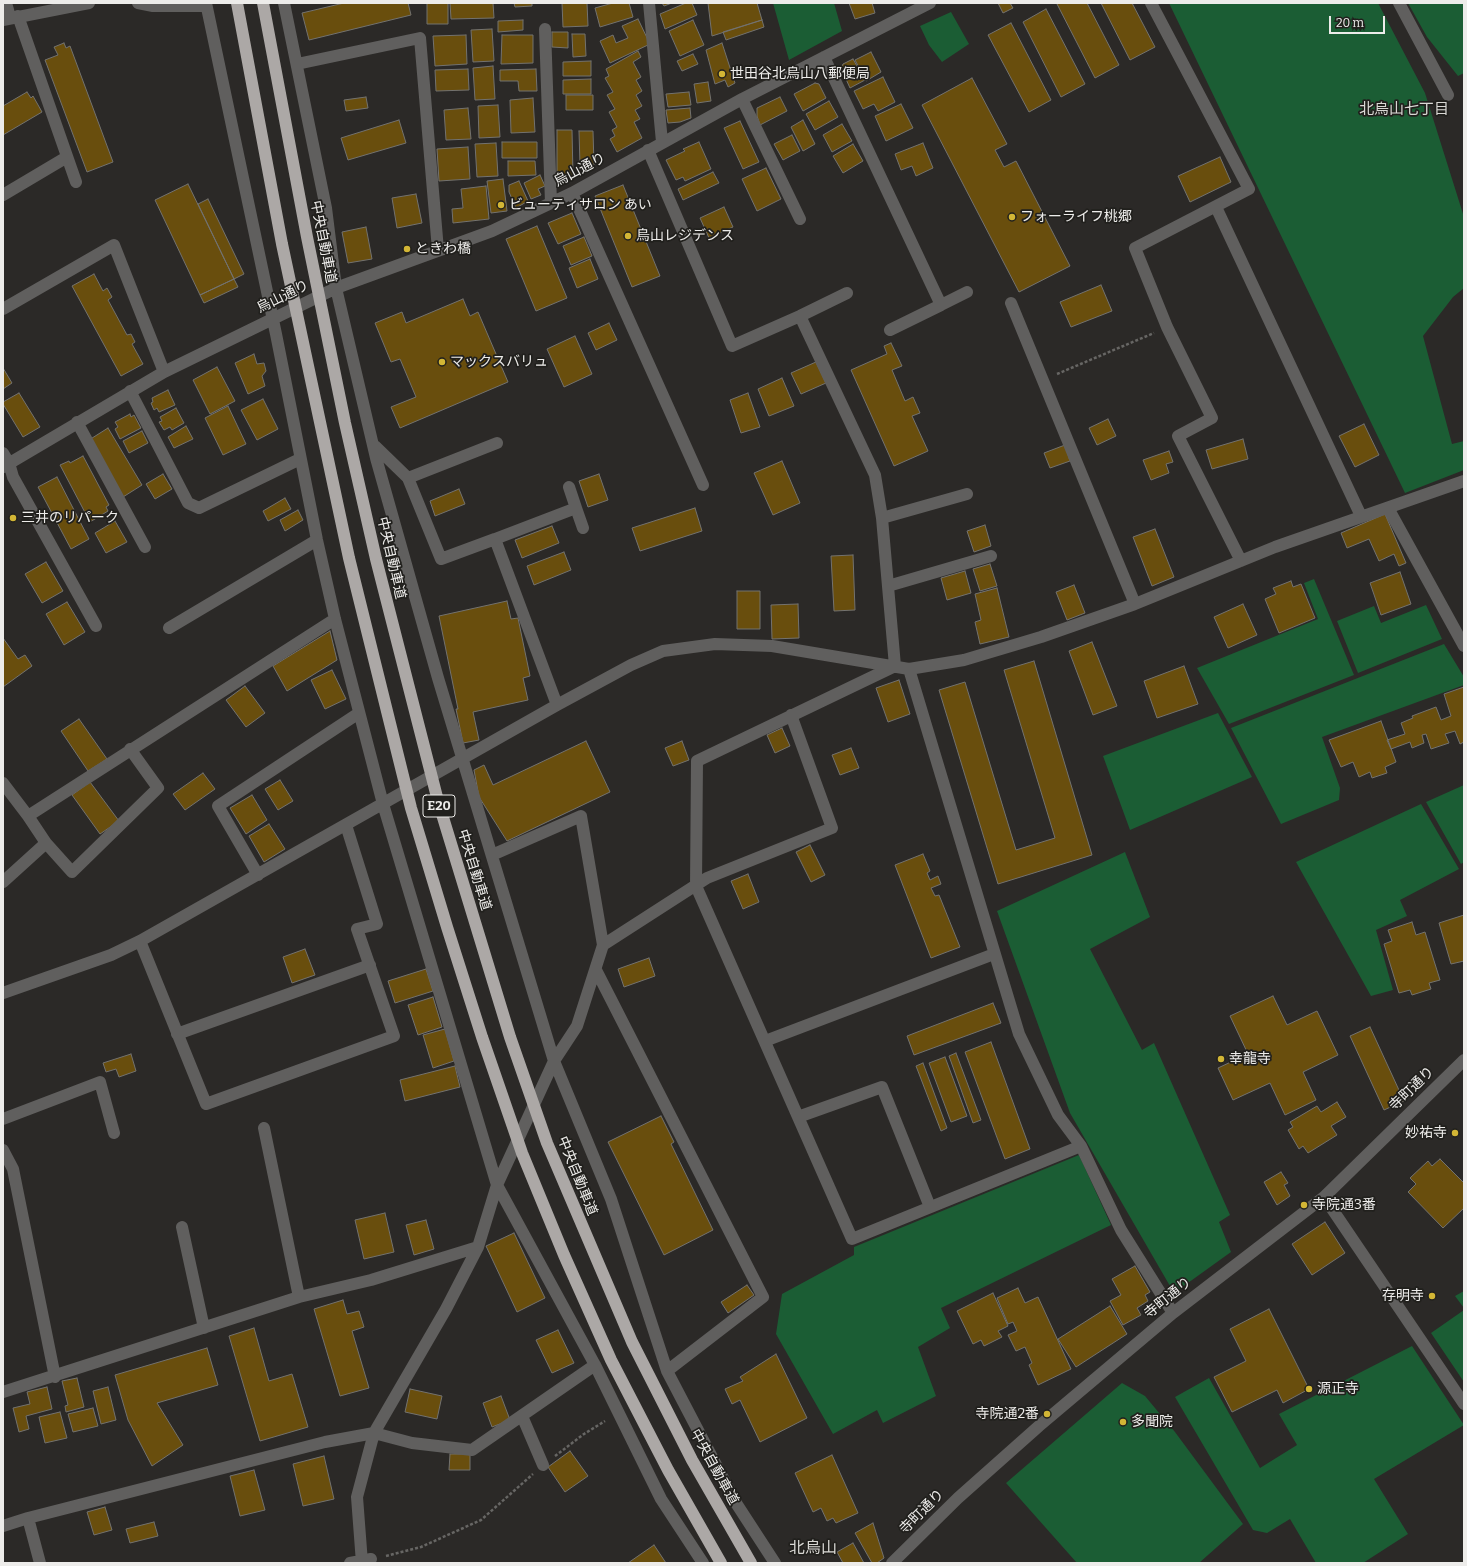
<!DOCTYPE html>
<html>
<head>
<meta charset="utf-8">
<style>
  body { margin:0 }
  #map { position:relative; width:1467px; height:1566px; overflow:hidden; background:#2b2927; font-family:Bitter,serif }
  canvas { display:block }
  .frame { position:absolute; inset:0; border:4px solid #edecea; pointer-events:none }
  .scale { position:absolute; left:1329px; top:16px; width:56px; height:18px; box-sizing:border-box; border:2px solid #edecea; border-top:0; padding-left:5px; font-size:12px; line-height:14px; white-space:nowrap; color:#edecea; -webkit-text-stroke:3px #21201d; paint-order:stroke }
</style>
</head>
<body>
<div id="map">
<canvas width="1467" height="1566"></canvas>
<div class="frame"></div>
<div class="scale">20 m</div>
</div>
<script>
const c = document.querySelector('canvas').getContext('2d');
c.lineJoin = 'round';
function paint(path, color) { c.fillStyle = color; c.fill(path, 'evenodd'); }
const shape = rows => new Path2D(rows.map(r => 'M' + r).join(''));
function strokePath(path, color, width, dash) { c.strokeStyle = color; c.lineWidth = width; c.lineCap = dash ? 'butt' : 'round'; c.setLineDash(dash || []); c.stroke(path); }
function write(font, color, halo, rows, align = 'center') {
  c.font = font + ' Bitter,"Noto Sans JP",serif'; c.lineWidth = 3.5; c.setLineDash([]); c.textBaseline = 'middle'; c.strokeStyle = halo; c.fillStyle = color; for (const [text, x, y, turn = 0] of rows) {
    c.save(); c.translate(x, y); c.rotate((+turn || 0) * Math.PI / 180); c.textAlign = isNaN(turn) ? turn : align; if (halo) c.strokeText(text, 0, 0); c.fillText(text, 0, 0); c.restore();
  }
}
const green = shape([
  [773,3,834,3,842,31,789,60],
  [1169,3,1378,3,1425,93,1464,217,1464,288,1453,297,1423,336,1452,444,1464,441,1464,470,1405,493],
  [1408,3,1464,3,1464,73,1458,76,1427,37],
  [951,12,969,44,942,62,929,45,920,26],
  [1314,579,1354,675,1229,724,1197,668,1318,619,1304,583],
  [1426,605,1442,639,1358,673,1337,621,1374,606,1381,623],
  [1444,644,1464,677,1464,685,1322,737,1340,788,1339,800,1281,824,1231,728],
  [1218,713,1252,777,1130,830,1103,756],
  [1464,785,1464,862,1461,864,1426,802],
  [1421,804,1459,869,1400,900,1407,916,1376,930,1393,990,1371,996,1296,862],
  [1125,852,1150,917,1090,949,1142,1050,1154,1043,1230,1215,1219,1222,1231,1252,1174,1293,1070,1113,997,911],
  [1079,1155,1111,1225,941,1308,950,1328,918,1347,936,1396,883,1423,877,1410,833,1434,776,1334,782,1294,854,1255,854,1247],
  [1464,1291,1464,1308,1455,1296],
  [1464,1310,1464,1382,1431,1333],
  [1412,1346,1464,1425,1374,1479,1408,1534,1363,1563,1316,1563,1290,1519,1267,1533,1253,1530,1175,1397,1209,1378,1260,1468,1297,1445,1279,1414],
  [1122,1383,1145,1396,1175,1432,1243,1524,1199,1563,1077,1563,1006,1483]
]);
const building = shape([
  [344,3,408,3,411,15,309,40,302,13,344,3],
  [427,3,448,3,448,24,427,24,427,3],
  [450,3,493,3,494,18,451,19,450,3],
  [514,3,532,3,532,6,515,7,514,3],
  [562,3,587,3,588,26,563,27,562,3],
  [613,3,629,3,633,17,600,27,595,8,613,3],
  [662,3,672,3,664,6,662,3],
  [686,3,692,3,697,15,665,29,660,14,686,3],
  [708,3,757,3,762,20,712,36,708,3],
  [849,3,872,3,875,13,855,19,849,3],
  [998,3,1010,3,1013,8,1003,13,998,3],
  [1058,3,1087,3,1119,65,1095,78,1057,4,1058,3],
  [1101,3,1132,3,1155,47,1130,60,1101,3],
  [1046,9,1085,84,1061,97,1023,22,1046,9],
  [638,19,650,44,610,63,600,41,613,35,616,43,628,38,622,26,638,19],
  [523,20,523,30,498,32,498,21,523,20],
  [693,20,704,45,680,56,669,31,693,20],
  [762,20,764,27,726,40,723,32,762,20],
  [1011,23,1051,100,1029,112,988,35,1011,23],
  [492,29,494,61,473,62,471,30,492,29],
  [552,32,568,32,568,48,552,47,552,32],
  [572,34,585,34,586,56,573,57,572,34],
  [466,35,467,64,435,66,433,36,466,35],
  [502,35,533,35,533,63,501,64,502,35],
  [64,43,66,48,70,46,113,162,87,172,45,60,58,55,54,47,64,43],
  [722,43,735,83,728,87,725,80,715,84,706,50,722,43],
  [638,51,641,57,633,62,641,77,636,80,642,91,636,95,642,106,635,110,640,119,634,122,642,138,617,152,610,139,615,136,612,130,617,127,609,112,615,109,607,95,613,92,605,78,609,76,606,69,638,51],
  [871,52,881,72,866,81,855,60,871,52],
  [693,54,698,64,682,71,677,61,693,54],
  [853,59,865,80,850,88,841,68,843,64,853,59],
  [591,61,591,76,563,76,563,62,591,61],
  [493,66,495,99,475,100,473,68,493,66],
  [468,69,469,90,436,91,435,70,468,69],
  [536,69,537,91,519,91,518,81,500,81,500,70,536,69],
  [883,77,895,102,878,111,874,104,863,109,854,91,883,77],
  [972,78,1007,144,995,150,1004,167,1016,161,1070,266,1019,292,922,105,972,78],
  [591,79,591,94,563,94,563,80,591,79],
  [708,82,711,101,697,103,694,84,708,82],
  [815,83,819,84,826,98,803,111,794,94,815,83],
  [27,92,31,98,33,96,42,112,3,135,3,106,27,92],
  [689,92,691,105,668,107,666,94,689,92],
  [566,95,593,95,593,110,566,110,566,95],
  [366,97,368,108,346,111,344,100,366,97],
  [780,97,787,111,760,125,757,116,757,108,780,97],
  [533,98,535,132,511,133,510,100,533,98],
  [829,101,838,117,815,130,806,114,829,101],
  [901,104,913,128,886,141,875,116,901,104],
  [498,105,500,137,479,138,478,106,498,105],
  [468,108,471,139,446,140,444,110,468,108],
  [690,108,691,118,680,122,668,123,666,110,690,108],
  [399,120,406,143,348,160,341,138,399,120],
  [803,120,815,144,803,151,791,127,803,120],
  [740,121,759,162,743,169,724,128,740,121],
  [842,124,852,141,832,152,823,135,842,124],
  [557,130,572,130,573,176,557,181,557,130],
  [579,131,593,131,594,165,580,165,579,131],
  [792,135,800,151,783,160,774,144,792,135],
  [502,142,537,142,537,158,502,158,502,142],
  [699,142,711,169,685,181,683,177,676,180,666,160,685,151,683,149,699,142],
  [496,143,498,176,477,177,475,144,496,143],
  [923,143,933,168,916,176,912,166,901,170,895,154,923,143],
  [853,144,863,161,843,173,833,156,853,144],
  [468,147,470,179,439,181,437,149,468,147],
  [1220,157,1231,182,1190,202,1178,176,1220,157],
  [508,161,535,161,536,175,508,176,508,161],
  [766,168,781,199,757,211,742,179,766,168],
  [713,172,719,183,683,200,678,189,713,172],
  [540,175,545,186,538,189,541,195,531,199,524,183,540,175],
  [503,179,507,211,491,213,487,181,503,179],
  [519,181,528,201,516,208,509,192,509,185,519,181],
  [188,184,234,279,200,295,155,200,188,184],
  [623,185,660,276,632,287,595,196,623,185],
  [486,186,489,219,453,223,452,209,463,208,461,189,486,186],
  [416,194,422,223,397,228,392,198,416,194],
  [208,199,244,274,234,279,198,204,208,199],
  [724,207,733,227,709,238,700,218,724,207],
  [572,213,581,234,558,244,548,223,572,213],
  [537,226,567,298,536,311,506,239,537,226],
  [366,227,372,259,348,263,342,232,366,227],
  [584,237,592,256,571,265,563,246,584,237],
  [590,259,598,279,577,288,569,268,590,259],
  [94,274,103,291,107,288,112,297,108,300,127,335,131,334,135,342,132,344,143,364,121,376,72,286,94,274],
  [234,279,238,287,204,303,200,295,234,279],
  [1101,285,1112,311,1071,327,1060,302,1101,285],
  [463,299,470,316,478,312,508,382,400,428,391,407,416,397,400,359,391,362,375,323,402,312,406,323,463,299],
  [609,323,617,340,596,350,588,333,609,323],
  [575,336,592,374,564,387,547,349,575,336],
  [891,343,902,366,892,370,905,401,913,397,920,413,912,416,928,451,894,466,851,370,887,354,884,346,891,343],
  [254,354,257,364,264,363,266,371,262,376,265,386,248,394,235,363,254,354],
  [816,362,826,383,801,394,791,373,816,362],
  [217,367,235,401,210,414,193,380,217,367],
  [3,368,12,383,3,389,3,368],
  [782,378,794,406,769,416,758,389,782,378],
  [168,390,175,405,159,412,157,408,154,410,151,403,153,402,152,398,168,390],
  [19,393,40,427,23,437,3,404,3,402,19,393],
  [748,393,760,427,741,433,730,400,748,393],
  [263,399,278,429,257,440,241,410,263,399],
  [228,406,246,444,223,455,205,418,228,406],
  [176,408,184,423,172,430,170,427,164,430,159,422,162,421,160,417,176,408],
  [130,414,131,417,134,415,141,428,120,439,115,429,118,427,115,422,130,414],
  [1108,419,1116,436,1097,445,1089,428,1108,419],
  [1364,424,1379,455,1355,467,1339,436,1364,424],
  [186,426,193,439,174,448,168,437,186,426],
  [108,428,142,485,123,497,89,440,108,428],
  [142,431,148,443,129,453,123,441,142,431],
  [1243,439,1248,459,1212,469,1206,450,1243,439],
  [1065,445,1070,461,1050,468,1044,453,1065,445],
  [1169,451,1173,462,1166,464,1169,473,1151,480,1143,460,1169,451],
  [83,456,109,505,106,507,108,511,90,522,60,465,69,461,70,463,83,456],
  [782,461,800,503,773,515,754,473,782,461],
  [163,474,172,489,155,499,146,484,163,474],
  [599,474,608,500,588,507,579,481,599,474],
  [57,477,89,539,71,549,38,487,57,477],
  [459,489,465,504,435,516,430,501,459,489],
  [285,498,291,509,268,521,263,511,285,498],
  [695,508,702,531,640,551,632,528,695,508],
  [298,510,303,520,285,531,280,520,298,510],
  [1385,514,1406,563,1399,566,1394,554,1379,561,1369,539,1347,548,1341,533,1385,514],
  [115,521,127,542,106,553,95,533,115,521],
  [985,525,991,546,974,552,967,531,985,525],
  [552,526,559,543,522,558,515,540,552,526],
  [1155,529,1174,577,1152,586,1133,537,1155,529],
  [564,552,571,570,534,585,527,566,564,552],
  [853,555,855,610,834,611,831,556,853,555],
  [46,562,63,591,42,603,25,574,46,562],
  [990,564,997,586,980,591,973,569,990,564],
  [965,571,971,593,947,600,941,578,965,571],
  [1400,572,1411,604,1381,615,1370,583,1400,572],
  [1291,581,1293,587,1301,584,1315,618,1279,633,1265,599,1276,594,1273,588,1291,581],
  [1074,585,1085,613,1067,620,1056,592,1074,585],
  [997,588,1009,637,980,644,975,622,981,620,975,594,997,588],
  [737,591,760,591,760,629,737,629,737,591],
  [507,601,511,619,518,618,530,676,523,678,528,700,473,712,479,740,463,743,456,709,458,709,439,616,507,601],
  [67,602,85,632,64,645,46,614,67,602],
  [798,604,799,638,772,639,771,605,798,604],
  [1243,604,1257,635,1228,648,1214,617,1243,604],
  [330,631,337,660,287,691,273,666,330,631],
  [3,638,18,659,25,655,32,666,3,687,3,638],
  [1092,642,1117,706,1093,715,1069,651,1092,642],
  [1034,661,1092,855,998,884,939,690,965,682,1016,850,1055,838,1004,670,1034,661],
  [1184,666,1198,704,1157,718,1144,681,1184,666],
  [332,670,346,699,325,709,311,680,332,670],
  [899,680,910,714,888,722,876,688,899,680],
  [245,686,265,713,246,727,226,700,245,686],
  [1464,687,1464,742,1460,744,1455,731,1445,734,1449,743,1431,749,1426,734,1422,735,1424,743,1412,748,1410,742,1391,749,1387,740,1405,734,1401,723,1413,718,1412,716,1436,707,1441,720,1451,716,1444,694,1464,687],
  [79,719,107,759,88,771,61,731,79,719],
  [1381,721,1396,762,1385,767,1387,773,1372,778,1370,772,1359,777,1353,762,1341,767,1329,740,1381,721],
  [782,728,790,746,775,753,767,735,782,728],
  [586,741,610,792,507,841,479,797,474,770,484,765,493,785,586,741],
  [682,741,689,760,673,766,665,748,682,741],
  [851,748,859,768,840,775,832,755,851,748],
  [203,773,215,789,185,810,173,794,203,773],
  [280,780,293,801,278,810,265,789,280,780],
  [90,782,119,821,100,834,72,795,90,782],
  [252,795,267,820,246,834,230,808,252,795],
  [269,824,285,849,264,862,249,836,269,824],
  [810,845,825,875,811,882,796,852,810,845],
  [923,854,930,871,927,873,930,880,938,876,941,884,931,888,935,896,939,895,960,947,931,958,895,865,923,854],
  [748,874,759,902,743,909,731,881,748,874],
  [1464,915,1464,961,1451,964,1439,923,1464,915],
  [1412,922,1416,935,1425,932,1440,980,1429,983,1431,989,1412,995,1410,990,1399,993,1384,944,1392,941,1388,930,1412,922],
  [305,949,315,975,292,983,283,957,305,949],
  [649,958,655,976,624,987,618,969,649,958],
  [426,969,433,991,395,1003,388,981,426,969],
  [1273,996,1287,1025,1317,1011,1338,1055,1303,1072,1316,1100,1285,1115,1270,1083,1233,1100,1218,1068,1248,1054,1230,1016,1273,996],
  [433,997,442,1027,418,1035,408,1005,433,997],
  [993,1003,1001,1023,914,1055,907,1036,993,1003],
  [1370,1027,1404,1101,1384,1110,1350,1036,1370,1027],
  [445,1029,454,1061,433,1068,423,1035,445,1029],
  [991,1042,1030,1149,1005,1159,965,1052,991,1042],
  [956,1053,981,1120,973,1123,949,1056,956,1053],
  [131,1054,136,1071,119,1077,116,1069,106,1072,103,1063,131,1054],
  [945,1057,967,1116,951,1122,929,1063,945,1057],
  [923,1063,947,1128,941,1131,916,1066,923,1063],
  [455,1066,460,1087,405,1101,400,1080,455,1066],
  [1337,1102,1346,1117,1331,1126,1337,1135,1308,1153,1303,1146,1299,1149,1288,1130,1293,1127,1290,1122,1317,1106,1321,1112,1337,1102],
  [661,1116,674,1142,671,1144,713,1230,664,1255,608,1142,661,1116],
  [1440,1159,1464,1183,1464,1208,1443,1228,1408,1192,1416,1184,1410,1178,1428,1161,1432,1166,1440,1159],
  [1281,1172,1288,1183,1284,1185,1290,1196,1277,1205,1264,1182,1281,1172],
  [385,1213,394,1252,364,1259,355,1220,385,1213],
  [426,1220,434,1249,414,1255,406,1225,426,1220],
  [1325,1222,1345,1253,1312,1275,1292,1244,1325,1222],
  [514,1233,545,1298,517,1312,486,1246,514,1233],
  [1135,1266,1150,1292,1145,1295,1148,1301,1137,1308,1141,1315,1123,1325,1110,1301,1121,1295,1112,1279,1135,1266],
  [747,1285,754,1295,728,1313,721,1302,747,1285],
  [1018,1288,1025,1303,1038,1297,1071,1369,1038,1385,1029,1365,1032,1363,1025,1347,1016,1351,1008,1335,1017,1331,1013,1322,1008,1324,997,1298,1018,1288],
  [993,1293,1008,1326,998,1331,1002,1337,984,1346,981,1340,973,1344,957,1311,993,1293],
  [343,1300,347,1314,359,1311,364,1327,352,1331,369,1388,340,1396,314,1309,343,1300],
  [1110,1306,1127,1334,1076,1367,1058,1339,1110,1306],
  [1269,1309,1309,1389,1283,1403,1277,1390,1232,1412,1214,1377,1246,1361,1230,1329,1269,1309],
  [254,1328,269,1381,292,1374,308,1427,260,1441,229,1336,254,1328],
  [558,1330,574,1363,552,1373,536,1340,558,1330],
  [207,1348,218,1385,157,1403,183,1445,152,1466,128,1420,115,1375,207,1348],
  [776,1354,807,1418,760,1442,740,1400,732,1404,725,1389,743,1381,740,1377,776,1354],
  [77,1378,84,1407,66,1412,65,1406,68,1405,62,1381,77,1378],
  [47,1387,52,1409,26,1416,29,1429,19,1432,13,1408,30,1404,27,1392,47,1387],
  [108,1387,116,1420,101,1424,93,1391,108,1387],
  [410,1389,442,1396,437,1419,405,1412,410,1389],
  [501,1396,510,1420,492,1427,483,1403,501,1396],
  [93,1408,98,1426,73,1432,68,1414,93,1408],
  [60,1412,67,1438,45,1443,39,1417,60,1412],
  [570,1451,588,1476,565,1492,548,1467,570,1451],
  [450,1454,470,1454,470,1470,449,1470,450,1454],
  [832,1455,858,1513,836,1523,833,1518,827,1521,821,1508,813,1512,795,1473,832,1455],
  [324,1456,334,1499,303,1506,293,1464,324,1456],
  [254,1470,265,1510,240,1516,230,1476,254,1470],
  [105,1507,112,1530,94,1535,87,1512,105,1507],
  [154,1522,158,1536,130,1543,126,1529,154,1522],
  [873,1523,884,1558,877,1563,872,1563,855,1533,873,1523],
  [853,1543,864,1563,843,1563,837,1552,853,1543],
  [654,1545,666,1563,628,1563,654,1545]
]);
const path = shape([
  [1057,374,1154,333],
  [555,1456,584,1434,605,1421],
  [386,1556,421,1547,481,1520,533,1474]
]);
const minor = shape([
  [6,3,10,17],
  [138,3,153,6,206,6],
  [206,3,276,334,317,540,335,619,383,804,497,1185,595,1365,661,1499,703,1563],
  [284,3,326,208,336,288,376,458,438,678,554,1061,611,1199,667,1371,736,1503,775,1563],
  [649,3,662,142],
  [1151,3,1249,189,1135,248,1167,327,1212,418,1178,436,1241,561],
  [1399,3,1448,95],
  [18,16,76,182],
  [3,20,89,3],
  [545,29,551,203],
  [824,57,941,305,967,292],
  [297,64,420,38,438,250],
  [742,99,800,219],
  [648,150,732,346,800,316,847,293],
  [572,193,703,485],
  [3,195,67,157],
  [1216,207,1361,516],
  [1011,303,1135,604],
  [3,309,114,245,164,372],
  [800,316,875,475,882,518,895,666,697,761,696,886,852,1239,1081,1146],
  [890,330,941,305],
  [130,391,188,503,199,508,300,459],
  [77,422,145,547],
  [375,446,408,478,441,559,495,539,557,705],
  [3,453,9,463,13,477,96,626],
  [3,467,164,372,336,288,492,231,572,193,742,99,930,3],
  [408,478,497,443],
  [576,508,583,528],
  [1388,508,1464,646],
  [882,518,967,494],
  [495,539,576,508,569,487],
  [888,586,991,556],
  [169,628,317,540],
  [909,669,1019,1034,1058,1115,1081,1146,1121,1230,1173,1313],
  [3,783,28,816,46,843,3,882],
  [28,816,335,619],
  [46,843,72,872,158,788,130,749],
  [492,855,581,816,603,945],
  [258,875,218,806,359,713],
  [140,941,206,1104,394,1036,357,929,377,924,346,825],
  [596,970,763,1297,667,1371],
  [3,993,111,955,140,941,557,705,631,665,663,651,715,644,772,646,909,669,964,660,1041,637,1135,604,1275,547,1464,481],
  [177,1034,370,965],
  [765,1041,994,954],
  [798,1117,882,1087,930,1207],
  [3,1119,100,1082,114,1133],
  [264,1128,299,1297],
  [3,1150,13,1169,55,1377],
  [1324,1197,1464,1404],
  [182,1227,204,1328],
  [3,1392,299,1297,371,1280,478,1247],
  [522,1416,543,1465],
  [28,1518,40,1563],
  [3,1526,28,1518,325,1442,374,1433,412,1443,472,1450,595,1365],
  [350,1563,371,1559],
  [362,1563,357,1497,374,1433,446,1309,478,1247,497,1185,554,1061,577,1026,603,945,707,878,832,828,791,715],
  [892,1563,958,1498,1039,1426,1173,1313,1324,1197,1464,1060]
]);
const highwayBridge = shape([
  [237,3,282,244,349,558,411,808,447,927,482,1037,522,1153,564,1255,611,1360,668,1470,721,1563],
  [263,3,307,237,345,423,376,559,438,801,510,1037,547,1143,632,1342,692,1460,751,1563]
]);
const markers = [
  [722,74,4,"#d3b635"],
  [501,205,4,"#d3b635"],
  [1012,217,4,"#d3b635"],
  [628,236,4,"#d3b635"],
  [407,249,4,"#d3b635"],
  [442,362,4,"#d3b635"],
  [13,518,4,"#d3b635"],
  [1221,1059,4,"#d3b635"],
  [1455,1133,4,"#d3b635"],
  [1304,1205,4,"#d3b635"],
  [1432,1296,4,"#d3b635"],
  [1309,1389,4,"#d3b635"],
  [1047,1414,4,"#d3b635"],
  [1123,1422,4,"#d3b635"]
];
const shields = [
  [439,806,32]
];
const shieldNames = [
  ["E20",439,806]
];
const poiNames = [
  ["世田谷北烏山八郵便局",730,74],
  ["ビューティサロン あい",509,205],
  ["フォーライフ桃郷",1020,217],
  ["烏山レジデンス",636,236],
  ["ときわ橋",415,249],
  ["マックスバリュ",450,362],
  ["三井のリパーク",21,518],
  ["幸龍寺",1229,1059],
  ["妙祐寺",1447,1133,"right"],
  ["寺院通3番",1312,1205],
  ["存明寺",1424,1296,"right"],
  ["源正寺",1317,1389],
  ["寺院通2番",1039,1414,"right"],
  ["多聞院",1131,1422]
];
const streetNames = [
  ["烏山通り",580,170,-28],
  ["中央自動車道",323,242,79],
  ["烏山通り",283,297,-26],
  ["中央自動車道",391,558,77],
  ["中央自動車道",474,870,73],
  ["寺町通り",1412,1089,-44],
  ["中央自動車道",577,1176,68],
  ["寺町通り",1168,1298,-39],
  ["中央自動車道",714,1467,61],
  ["寺町通り",922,1512,-45]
];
const neighbourhoodNames = [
  ["北烏山七丁目",1404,110]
];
const quarterNames = [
  ["北烏山",813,1549]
];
paint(green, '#1b5d34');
paint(building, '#694e0d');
strokePath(building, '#73726f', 1);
strokePath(path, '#676664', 2.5, [3, 2]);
strokePath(minor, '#605f5e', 12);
strokePath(highwayBridge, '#aca8a6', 12);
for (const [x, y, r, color] of markers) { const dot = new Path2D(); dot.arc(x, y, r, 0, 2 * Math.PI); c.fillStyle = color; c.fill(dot); strokePath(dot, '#21201d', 1.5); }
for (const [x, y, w] of shields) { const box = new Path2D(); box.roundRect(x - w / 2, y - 11, w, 22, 3); c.fillStyle = '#21201d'; c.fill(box); strokePath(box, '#edecea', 1); }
write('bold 13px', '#edecea', null, shieldNames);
write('14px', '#edecea', '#21201d', poiNames, 'left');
write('14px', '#edecea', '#21201d', streetNames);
write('15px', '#d9d8d4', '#21201d', neighbourhoodNames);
write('16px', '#d9d8d4', '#21201d', quarterNames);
</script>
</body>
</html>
